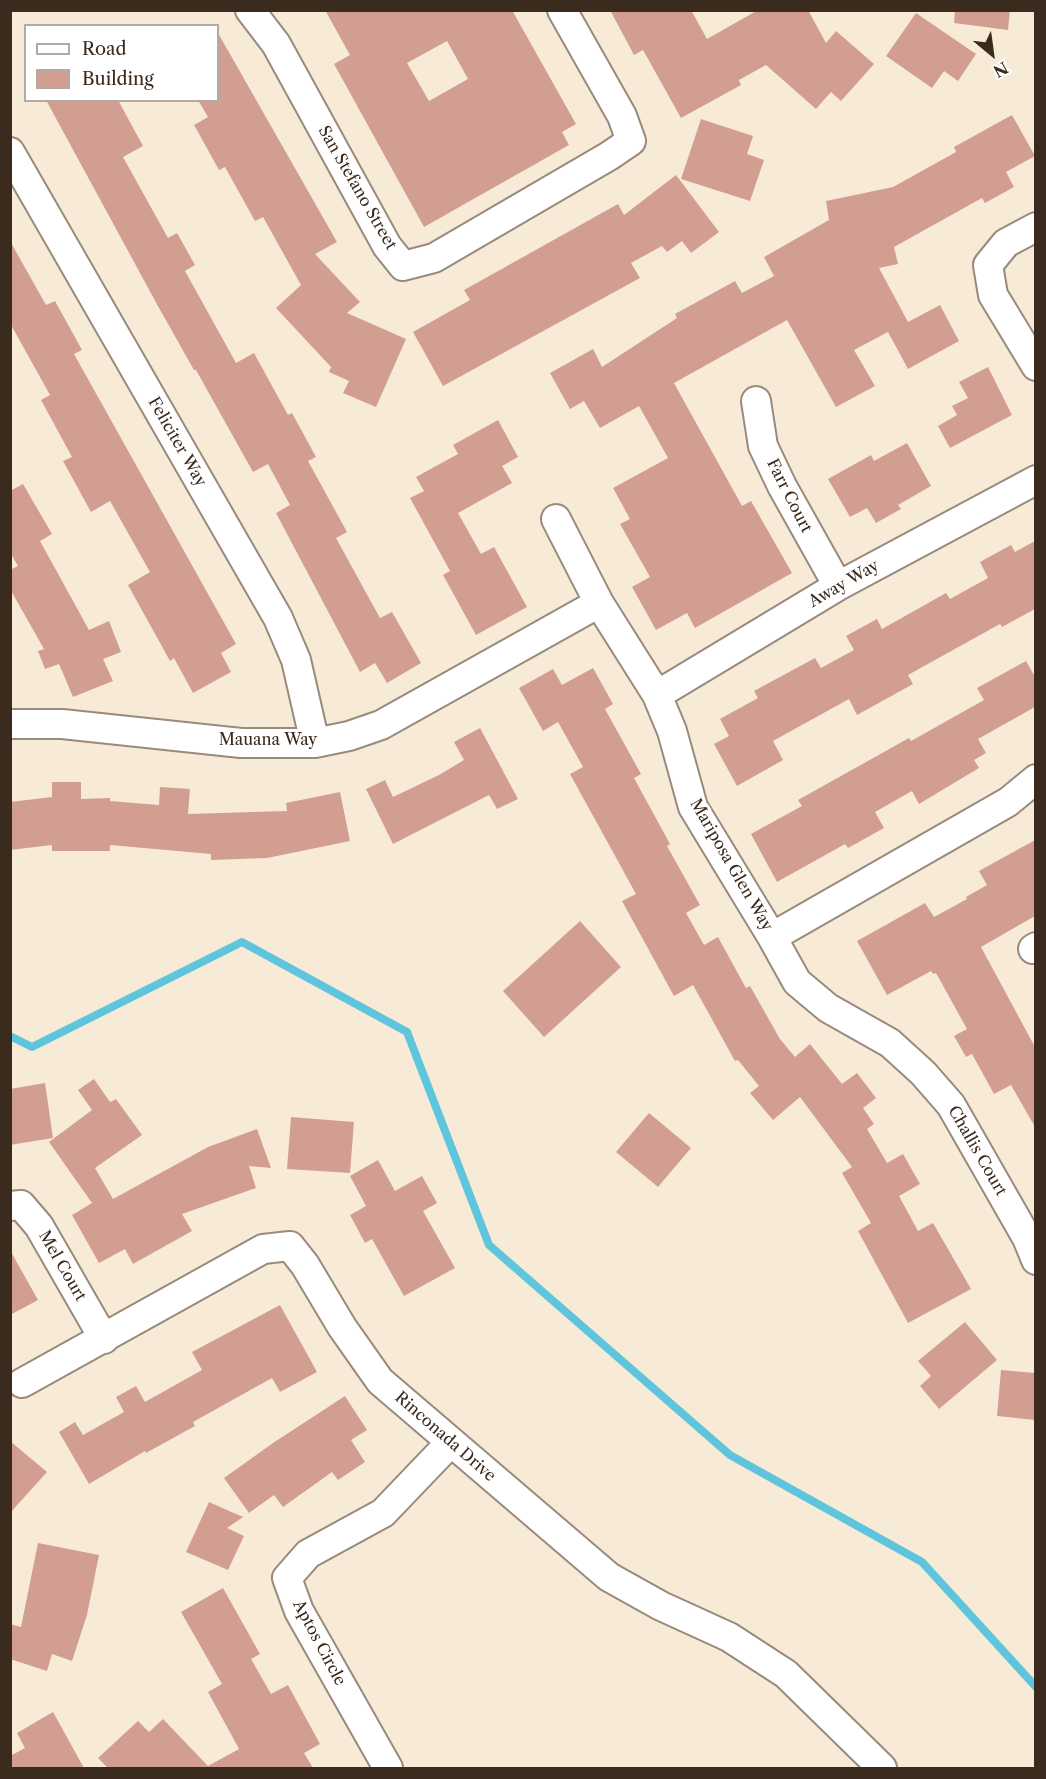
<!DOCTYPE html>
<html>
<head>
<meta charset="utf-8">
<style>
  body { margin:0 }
  #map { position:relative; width:1046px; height:1779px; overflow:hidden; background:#f7ebd8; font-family:"Libre Caslon Text",serif }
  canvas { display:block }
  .frame { position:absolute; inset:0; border:12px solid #3b2a1e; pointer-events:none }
  .legend { position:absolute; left:24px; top:24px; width:195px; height:78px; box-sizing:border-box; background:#fff; border:2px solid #b1aaa5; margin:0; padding:8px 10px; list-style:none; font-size:18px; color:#3b2a1e }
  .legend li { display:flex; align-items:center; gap:12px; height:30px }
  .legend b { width:30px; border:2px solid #b1aaa5 }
  .north { position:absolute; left:962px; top:24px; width:60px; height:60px; -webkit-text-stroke:4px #fff; paint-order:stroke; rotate:151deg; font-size:16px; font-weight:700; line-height:24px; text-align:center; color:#3b2a1e }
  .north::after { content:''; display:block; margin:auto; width:21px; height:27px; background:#3b2a1e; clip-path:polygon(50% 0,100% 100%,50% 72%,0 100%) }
</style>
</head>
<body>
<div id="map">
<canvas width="1046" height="1779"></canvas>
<div class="frame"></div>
<ul class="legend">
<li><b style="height:8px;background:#fff"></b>Road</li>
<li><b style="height:16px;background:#d39e92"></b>Building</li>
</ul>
<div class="north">N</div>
</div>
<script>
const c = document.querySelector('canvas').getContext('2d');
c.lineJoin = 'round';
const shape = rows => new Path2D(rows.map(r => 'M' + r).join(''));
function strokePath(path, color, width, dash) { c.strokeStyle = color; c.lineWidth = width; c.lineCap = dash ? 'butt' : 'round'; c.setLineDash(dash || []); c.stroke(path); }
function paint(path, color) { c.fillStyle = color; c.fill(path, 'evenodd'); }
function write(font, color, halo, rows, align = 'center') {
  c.font = font + ' "Libre Caslon Text",serif'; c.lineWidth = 6; c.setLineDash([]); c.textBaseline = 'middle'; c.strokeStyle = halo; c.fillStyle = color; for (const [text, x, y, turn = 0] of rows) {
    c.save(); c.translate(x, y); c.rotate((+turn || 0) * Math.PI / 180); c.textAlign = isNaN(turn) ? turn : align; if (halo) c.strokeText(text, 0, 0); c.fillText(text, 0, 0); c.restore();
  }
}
const stream = shape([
  [10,1036,32,1047,242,942,407,1032,489,1245,730,1455,922,1562,1036,1687]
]);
const building = shape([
  [325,10,512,10,576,124,562,132,569,145,424,227,334,64,350,55],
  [447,41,468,79,429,101,407,63],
  [610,10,691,10,707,39,758,10,808,10,826,43,836,31,874,64,841,101,831,92,816,109,766,65,739,80,741,85,681,118,643,50,634,55],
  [955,10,1010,10,1008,30,954,23],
  [916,13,976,54,958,81,944,71,932,88,886,56],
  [218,33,337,242,315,254,360,302,347,313,406,339,376,407,343,393,349,381,329,372,331,367,276,308,301,285,263,217,255,221,225,167,219,170,194,125,208,117,198,100,218,100],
  [46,100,118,100,143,146,123,157,168,238,177,233,195,265,185,271,236,363,254,353,288,415,292,413,316,457,308,461,347,532,336,538,380,618,392,612,421,663,387,683,375,663,360,672,276,513,290,505,268,464,253,472,196,370,194,370,159,308],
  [1012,115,1035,156,1006,172,1014,187,985,203,982,198,894,247,898,264,879,268,908,322,940,305,959,341,908,369,888,332,854,350,875,386,836,407,787,320,674,383,742,506,751,501,792,573,695,628,687,613,656,630,632,587,650,577,620,524,630,519,613,488,668,458,639,406,600,428,584,401,570,409,550,373,593,349,602,367,677,318,675,314,735,281,742,293,774,276,764,257,829,220,826,201,893,187,956,152,954,147],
  [701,119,753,136,747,154,764,160,750,201,681,179],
  [676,175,719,232,691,253,682,241,667,252,662,246,631,263,640,278,443,386,413,332,470,300,464,290,618,204,624,215],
  [10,241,46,305,55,301,82,350,74,354,236,644,221,653,231,672,193,693,174,658,170,661,128,585,150,572,110,501,91,512,63,461,72,457,41,400,50,395,10,323],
  [988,367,1012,415,950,448,938,426,957,415,952,406,968,398,959,382],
  [498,420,518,457,502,466,512,483,458,513,481,554,494,547,527,607,476,635,443,575,450,571,410,498,424,491,416,477,458,454,453,445],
  [907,443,931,486,898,505,901,509,876,523,867,508,850,517,828,479,871,455,874,461],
  [23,484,52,534,40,541,89,630,109,621,121,652,103,659,113,681,73,697,59,664,45,669,38,651,44,649,10,589,10,570,18,566,10,552,10,491],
  [1035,541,1035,609,1002,627,1000,624,908,675,913,684,857,715,849,699,773,741,783,760,737,786,714,744,729,736,720,719,758,698,754,691,815,658,821,668,854,650,846,636,877,619,882,629,946,593,950,599,988,578,980,562,1011,545,1015,552],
  [1026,661,1035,677,1035,707,978,739,986,753,974,760,979,768,919,804,912,791,875,812,884,828,848,848,845,844,777,882,751,834,802,806,798,800,909,738,911,741,984,700,977,688],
  [593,668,613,704,605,709,641,774,634,778,670,844,667,846,700,905,686,913,704,945,718,937,746,988,750,986,780,1039,795,1057,810,1044,842,1084,857,1073,876,1098,863,1108,874,1124,867,1129,887,1163,903,1154,920,1184,899,1196,918,1231,933,1223,971,1289,908,1323,858,1231,871,1223,842,1173,852,1167,800,1097,773,1120,750,1093,759,1086,738,1060,735,1061,693,985,674,996,622,901,636,894,570,774,583,767,558,722,543,731,519,688,553,669,562,685],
  [480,728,518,799,497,809,489,795,393,844,366,789,385,780,393,797,439,775,464,760,454,742],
  [52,782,81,782,81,799,110,798,110,801,159,805,160,787,190,789,188,814,287,811,286,803,340,792,350,841,267,858,211,860,211,854,110,845,110,851,52,851,52,845,10,850,10,802,52,797],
  [1035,840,1035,916,981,947,1035,1047,1035,1127,1011,1085,994,1094,972,1054,966,1057,954,1036,967,1029,936,973,933,974,931,971,887,995,857,941,925,903,934,917,967,899,966,897,987,885,979,871],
  [580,921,621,967,544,1037,503,991],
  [94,1079,110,1102,116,1099,142,1135,95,1168,113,1199,208,1147,257,1129,271,1168,249,1166,256,1188,182,1214,192,1231,133,1264,125,1249,99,1263,72,1215,92,1203,49,1142,92,1110,78,1090],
  [45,1083,53,1138,10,1145,10,1089],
  [649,1113,691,1148,658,1187,616,1152],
  [291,1117,354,1122,350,1173,287,1169],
  [378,1160,395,1191,422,1176,437,1203,423,1211,455,1268,404,1296,372,1239,365,1243,350,1215,366,1206,350,1176],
  [10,1250,38,1300,10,1315],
  [280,1305,317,1372,280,1392,272,1378,193,1422,195,1426,146,1453,145,1451,89,1484,59,1432,75,1422,83,1435,124,1412,116,1397,136,1386,145,1402,202,1370,192,1352],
  [965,1322,997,1360,939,1409,920,1386,931,1376,918,1361],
  [1001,1370,1035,1373,1035,1420,997,1416],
  [345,1396,367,1430,351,1440,365,1462,338,1480,332,1472,283,1507,274,1495,249,1513,224,1478,273,1443],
  [10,1441,47,1472,10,1513],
  [209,1502,243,1517,227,1528,244,1536,228,1570,186,1552],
  [38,1543,99,1555,87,1615,72,1661,52,1654,47,1671,10,1659,10,1624,21,1627],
  [223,1588,260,1654,251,1659,271,1694,288,1685,320,1744,304,1753,313,1768,108,1768,98,1758,138,1721,149,1732,163,1719,208,1766,239,1749,208,1692,222,1684,181,1612],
  [53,1712,84,1768,10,1768,10,1756,25,1748,17,1733]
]);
const street = shape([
  [250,10,276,44,387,246,403,266,434,258,609,156,631,141,622,116,562,10],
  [10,152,278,618,296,660,315,743],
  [1036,227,1006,243,988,265,993,295,1036,366],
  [756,401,763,446,782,486,838,586],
  [556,519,599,603,657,695,672,731,693,807,772,937,797,982,828,1008,890,1043,923,1073,951,1105,1027,1238,1036,1260],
  [657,695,838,586,1036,480],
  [10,724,62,724,241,743,315,743,349,736,381,725,599,603],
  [772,937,1008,802,1036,779],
  [1033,949,1036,947],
  [10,1206,21,1205,39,1226,104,1339],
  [22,1383,263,1249,290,1246,305,1265,342,1327,380,1381,609,1577,661,1606,729,1637,786,1674,882,1768],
  [388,1768,299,1611,287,1578,308,1554,383,1513,451,1442]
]);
const streetNames = [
  ["San Stefano Street",357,188,60],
  ["Feliciter Way",177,442,60],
  ["Farr Court",789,496,63],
  ["Away Way",844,584,-30],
  ["Mauana Way",268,740],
  ["Mariposa Glen Way",731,865,60],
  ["Challis Court",977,1151,60],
  ["Mel Court",62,1266,60],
  ["Rinconada Drive",445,1437,41],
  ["Aptos Circle",319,1643,62]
];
strokePath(stream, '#5fc5dc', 8);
paint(building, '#d39e92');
strokePath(street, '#998a7b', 32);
strokePath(street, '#fff', 28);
write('16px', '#3b2a1e', '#fff', streetNames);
</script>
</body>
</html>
